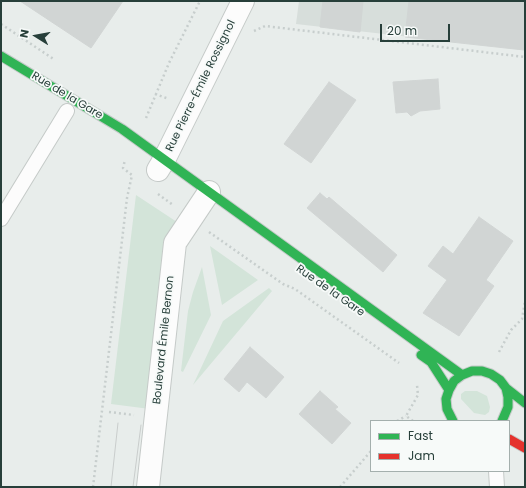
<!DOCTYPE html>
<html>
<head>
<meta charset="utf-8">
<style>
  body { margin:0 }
  #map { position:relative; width:526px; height:488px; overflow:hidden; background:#e8edeb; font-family:Poppins,sans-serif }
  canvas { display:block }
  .frame { position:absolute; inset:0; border:2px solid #273f3a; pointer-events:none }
  .legend { position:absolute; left:370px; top:420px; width:140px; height:52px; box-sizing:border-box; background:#f7faf9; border:1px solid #a4afad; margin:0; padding:5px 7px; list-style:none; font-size:12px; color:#273f3a }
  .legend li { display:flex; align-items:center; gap:8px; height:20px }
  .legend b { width:20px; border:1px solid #a4afad }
  .north { position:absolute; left:16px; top:16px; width:40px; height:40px; -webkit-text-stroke:3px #f7faf9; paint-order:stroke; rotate:281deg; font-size:11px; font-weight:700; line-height:16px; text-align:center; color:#273f3a }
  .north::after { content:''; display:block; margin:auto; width:14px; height:18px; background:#273f3a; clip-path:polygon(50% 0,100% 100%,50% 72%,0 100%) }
  .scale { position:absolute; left:380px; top:24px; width:70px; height:18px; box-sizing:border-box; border:2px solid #273f3a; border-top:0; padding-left:5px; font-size:12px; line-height:14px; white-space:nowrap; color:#273f3a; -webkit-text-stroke:3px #f7faf9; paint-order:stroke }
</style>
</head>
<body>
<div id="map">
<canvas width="526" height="488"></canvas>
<div class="frame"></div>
<ul class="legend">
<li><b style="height:5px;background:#30b455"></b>Fast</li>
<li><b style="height:5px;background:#e5322d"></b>Jam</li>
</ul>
<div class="north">N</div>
<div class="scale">20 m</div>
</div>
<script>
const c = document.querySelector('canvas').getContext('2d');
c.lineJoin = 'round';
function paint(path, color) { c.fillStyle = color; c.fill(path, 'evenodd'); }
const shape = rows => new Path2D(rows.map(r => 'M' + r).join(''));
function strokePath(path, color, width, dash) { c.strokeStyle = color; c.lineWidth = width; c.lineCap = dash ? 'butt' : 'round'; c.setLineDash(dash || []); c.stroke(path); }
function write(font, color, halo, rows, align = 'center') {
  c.font = font + ' Poppins,sans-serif'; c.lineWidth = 3.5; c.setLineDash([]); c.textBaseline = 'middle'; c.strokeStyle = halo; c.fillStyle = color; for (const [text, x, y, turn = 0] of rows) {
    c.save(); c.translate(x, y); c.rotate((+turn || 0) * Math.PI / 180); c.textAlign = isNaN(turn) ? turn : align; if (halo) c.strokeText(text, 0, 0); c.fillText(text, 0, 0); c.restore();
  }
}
const built = shape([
  [299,1,525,1,525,50,296,24]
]);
const green = shape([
  [136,195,180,224,150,409,111,404],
  [210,246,258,280,222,305],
  [202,267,211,315,183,372,181,371,188,311,193,292],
  [269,288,272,291,193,385,223,321],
  [465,391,477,391,487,396,490,407,489,412,485,415,474,413,461,399,461,394]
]);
const building = shape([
  [20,1,123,1,91,48,20,1],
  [323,1,363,1,360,32,320,27,323,1],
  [409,1,525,1,524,50,405,37,409,1],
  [438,79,440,109,420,111,411,116,407,112,396,113,393,82,438,79],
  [329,82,356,100,311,163,284,144,329,82],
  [320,193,327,199,329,197,397,255,383,272,307,208,320,193],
  [479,217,513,241,486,280,494,286,459,336,423,313,447,280,428,266,443,246,453,254,479,217],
  [250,347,284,377,266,398,247,382,239,392,224,379,250,347],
  [320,391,338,407,335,409,351,423,332,444,299,414,320,391]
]);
const path = shape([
  [1,24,55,60],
  [254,31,265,26,525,57],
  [155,94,169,99],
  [146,118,169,63,200,1],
  [158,194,173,205],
  [209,232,283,284,295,289,399,363],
  [499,352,511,330,522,319,525,301],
  [109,412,134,415],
  [397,421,406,416],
  [413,421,406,416,418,395,417,385],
  [93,487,127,198,132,175,123,168,125,160],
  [340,487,371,451]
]);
const lane = shape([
  [1,219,67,111],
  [496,471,497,487]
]);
const street = shape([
  [158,170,164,160,243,1],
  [148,487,175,243,209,192]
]);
const fast = shape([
  [1,56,122,129,462,375],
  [421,355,431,362,449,390],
  [453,421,447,409,446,399,449,390,454,381,462,375,472,371,482,371,491,374,500,380,506,388,525,403],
  [502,421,508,407,508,397,506,388]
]);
const jam = shape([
  [509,439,525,448]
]);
const tram = shape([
  [111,487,118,423],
  [133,487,141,425]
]);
const streetNames = [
  ["Rue Pierre-Émile Rossignol",201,86,-64],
  ["Rue de la Gare",67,96,31],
  ["Rue de la Gare",330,291,35],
  ["Boulevard Émile Bernon",164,340,-84]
];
paint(built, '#d7dedb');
paint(green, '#d3e4d9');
paint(building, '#d1d5d4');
strokePath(building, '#d1d5d4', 1);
strokePath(lane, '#c5cac8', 16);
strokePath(street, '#c5cac8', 24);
strokePath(fast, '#c4cac8', 11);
strokePath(jam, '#c4cac8', 11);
strokePath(path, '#c7cecd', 2.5, [2, 3]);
strokePath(lane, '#fcfcfc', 14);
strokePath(street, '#fcfcfc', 22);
strokePath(fast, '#30b455', 9);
strokePath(jam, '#e5322d', 9);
strokePath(tram, '#c9cdcc', 1);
write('11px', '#273f3a', '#f7faf9', streetNames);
</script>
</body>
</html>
